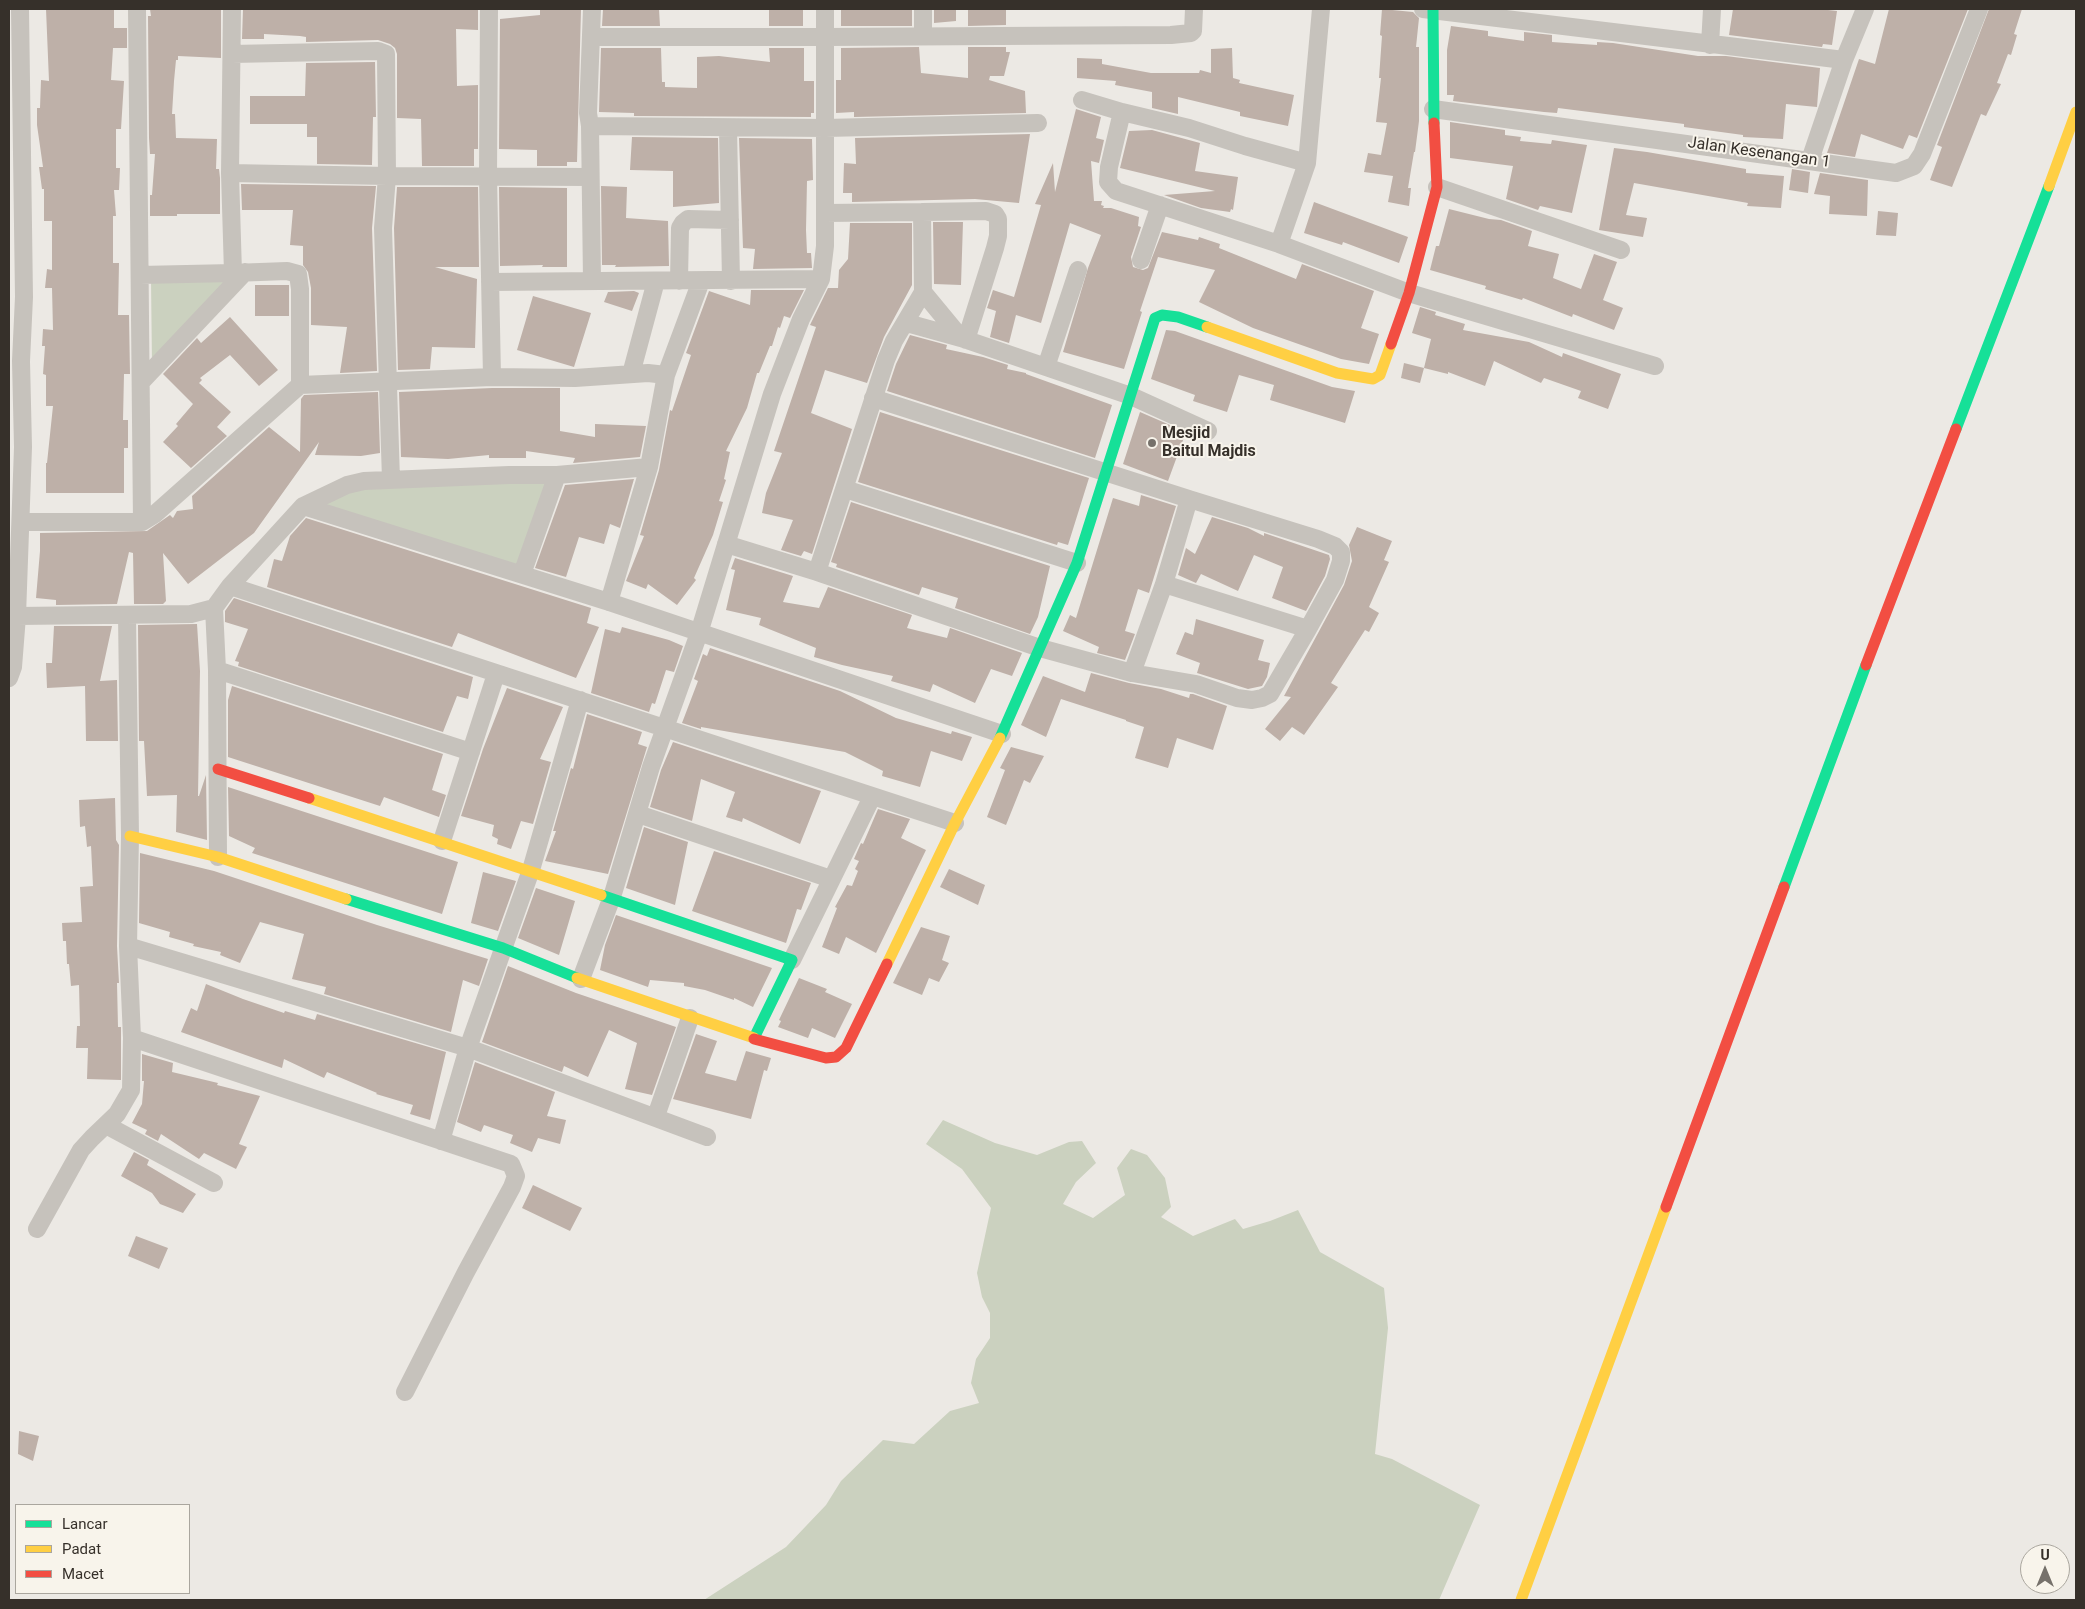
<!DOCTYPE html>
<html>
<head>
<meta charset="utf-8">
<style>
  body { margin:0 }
  #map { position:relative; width:2085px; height:1609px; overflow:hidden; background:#ece9e4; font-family:Roboto,sans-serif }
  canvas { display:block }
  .frame { position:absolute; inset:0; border:10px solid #36302a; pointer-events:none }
  .legend { position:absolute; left:15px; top:1504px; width:175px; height:90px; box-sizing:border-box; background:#f8f4eb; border:1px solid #aaa69e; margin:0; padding:6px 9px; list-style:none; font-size:15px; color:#36302a }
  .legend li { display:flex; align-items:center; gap:10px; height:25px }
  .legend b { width:25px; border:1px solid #aaa69e }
  .north { position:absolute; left:2020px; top:1544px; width:50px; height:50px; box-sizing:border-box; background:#f8f4eb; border:1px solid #aaa69e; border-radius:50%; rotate:0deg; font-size:14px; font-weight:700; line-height:20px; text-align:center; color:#36302a }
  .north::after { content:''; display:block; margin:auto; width:18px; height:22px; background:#76716b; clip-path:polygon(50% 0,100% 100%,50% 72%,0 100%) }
</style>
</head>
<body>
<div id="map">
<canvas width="2085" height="1609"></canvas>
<div class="frame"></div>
<ul class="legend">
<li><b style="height:6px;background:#16e098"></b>Lancar</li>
<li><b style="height:6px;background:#ffcf43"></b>Padat</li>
<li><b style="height:6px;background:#f24e42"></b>Macet</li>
</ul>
<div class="north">U</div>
</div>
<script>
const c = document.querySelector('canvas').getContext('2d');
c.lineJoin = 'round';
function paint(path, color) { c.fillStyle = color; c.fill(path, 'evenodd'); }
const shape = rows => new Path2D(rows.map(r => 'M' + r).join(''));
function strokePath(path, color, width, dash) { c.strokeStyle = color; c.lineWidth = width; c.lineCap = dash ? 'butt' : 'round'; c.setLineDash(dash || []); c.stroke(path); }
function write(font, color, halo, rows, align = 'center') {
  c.font = font + ' Roboto,sans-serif'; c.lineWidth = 4; c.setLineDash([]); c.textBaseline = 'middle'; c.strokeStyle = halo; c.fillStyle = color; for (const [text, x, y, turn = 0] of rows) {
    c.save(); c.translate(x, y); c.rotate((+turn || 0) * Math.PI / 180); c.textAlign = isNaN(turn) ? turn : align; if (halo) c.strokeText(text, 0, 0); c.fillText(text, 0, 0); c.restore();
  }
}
const green = shape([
  [227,278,152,366,151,279],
  [546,481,519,570,318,507,358,489],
  [943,1120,995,1143,1037,1155,1069,1142,1082,1141,1096,1163,1076,1182,1063,1204,1093,1218,1125,1195,1117,1168,1131,1149,1147,1155,1165,1178,1171,1207,1161,1217,1193,1236,1235,1219,1243,1229,1270,1221,1298,1210,1320,1252,1384,1288,1388,1328,1375,1454,1392,1459,1480,1505,1439,1600,704,1600,786,1547,826,1505,841,1481,883,1440,914,1444,950,1411,979,1403,971,1383,976,1359,990,1338,990,1313,982,1297,977,1273,991,1208,962,1169,926,1144]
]);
const building = shape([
  [46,9,114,9,114,28,127,28,127,48,113,48,111,80,124,81,121,129,116,129,116,168,120,168,119,190,114,190,116,216,113,216,113,263,119,263,118,315,129,315,130,374,124,374,123,420,128,420,128,448,124,448,124,493,46,493,46,463,47,463,53,406,46,406,46,375,43,374,45,346,42,346,43,329,53,330,52,288,45,288,47,269,52,270,52,221,44,221,44,189,42,189,39,167,43,167,37,125,37,108,40,108,41,80,49,81],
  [150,9,221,9,221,58,178,56,178,60,176,60,174,81,172,114,175,114,176,138,217,139,216,169,219,169,220,178,220,214,177,214,177,216,150,216,150,195,152,195,155,154,150,154,149,138,148,16,151,16],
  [243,9,478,9,478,30,456,29,457,86,478,85,478,149,474,149,474,166,422,166,421,119,397,118,397,54,395,48,390,44,378,40,306,42,306,37,300,36,264,34,264,39,242,39],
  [540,9,581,9,577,162,567,162,567,166,537,166,537,150,499,149,500,19,540,15],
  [603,9,659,9,660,26,602,26],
  [769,9,803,9,803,26,769,26],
  [841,9,912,9,912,26,841,26],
  [934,9,956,9,956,21,934,23],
  [968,9,1006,9,1006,25,968,26],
  [1382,9,1413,12,1419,18,1416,47,1419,47,1419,121,1415,152,1414,152,1408,188,1411,188,1409,206,1388,202,1393,176,1364,172,1368,153,1381,155,1387,123,1376,122,1381,78,1379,78,1382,36,1380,35],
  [1733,9,1819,9,1837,11,1832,45,1823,44,1822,47,1729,35],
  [1889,9,1968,9,1917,138,1909,135,1903,149,1861,134,1855,157,1827,153,1859,59,1875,64],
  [1989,9,2022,9,2014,34,2017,35,2011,55,2008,54,1997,83,2001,84,1986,116,1981,114,1952,187,1930,180,1942,147,1937,145],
  [1451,26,1488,31,1488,36,1524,41,1524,32,1552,35,1552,42,1597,45,1597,42,1613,43,1698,56,1726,56,1820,68,1817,107,1786,104,1783,139,1743,137,1743,135,1684,127,1684,124,1558,108,1557,113,1544,112,1453,101,1454,95,1447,95,1447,50],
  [919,47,921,73,968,78,968,47,1006,47,1006,52,1010,52,1004,76,990,76,989,80,1025,91,1026,113,854,117,854,112,836,113,836,80,841,80,841,48],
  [601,48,661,48,662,82,665,82,665,87,697,88,697,57,719,56,770,62,769,48,804,48,804,81,814,81,814,113,811,113,811,117,634,116,634,113,599,112],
  [1232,48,1233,78,1240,80,1239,83,1294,95,1288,126,1240,116,1240,112,1178,97,1178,114,1152,108,1152,92,1115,85,1116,81,1077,78,1077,58,1102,59,1102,64,1151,73,1199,73,1200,70,1211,73,1211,49],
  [375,62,376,117,373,117,372,165,317,164,317,137,307,137,307,124,250,124,250,96,305,96,306,63],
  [1076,109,1101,117,1096,138,1104,140,1099,163,1091,161,1094,201,1102,201,1101,205,1104,206,1103,208,1111,208,1139,217,1138,226,1141,227,1131,257,1133,267,1143,270,1148,268,1162,232,1198,240,1199,237,1220,244,1219,248,1296,279,1302,264,1374,291,1361,328,1379,334,1369,364,1341,359,1253,328,1199,302,1215,270,1158,257,1140,311,1142,312,1124,369,1063,352,1088,268,1101,235,1070,223,1041,323,1016,315,1009,343,990,337,996,311,987,308,993,290,1014,297,1041,205,1035,204,1053,163,1055,192],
  [1450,122,1505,130,1505,135,1521,137,1520,141,1551,144,1552,140,1587,145,1572,213,1540,206,1538,210,1506,199,1513,166,1450,158],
  [1152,130,1200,143,1195,171,1238,177,1233,210,1231,209,1230,212,1201,208,1164,195,1215,191,1120,168,1129,131],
  [1030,134,1019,203,975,199,852,202,852,193,843,193,844,163,856,164,855,138],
  [632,137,718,138,719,203,673,207,673,171,630,170],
  [739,138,812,139,813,180,807,181,806,230,807,253,811,253,812,268,753,269,755,249,743,248],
  [1614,148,1647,152,1746,169,1746,173,1784,176,1781,208,1747,206,1748,203,1634,183,1626,215,1647,218,1643,237,1599,230],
  [1792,169,1810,172,1808,193,1789,190],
  [1820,173,1868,180,1867,216,1829,214,1830,196,1814,194],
  [241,184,376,186,372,228,377,371,340,373,347,327,311,325,311,288,308,272,303,265,303,246,290,245,293,210,242,210],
  [601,186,627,187,626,218,668,221,669,266,615,267,616,265,602,265],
  [397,187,478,187,479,267,435,267,477,279,475,348,432,347,430,369,398,370,394,228],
  [499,187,567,188,567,267,542,267,543,265,500,266],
  [1314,202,1408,237,1399,263,1343,242,1342,245,1304,233],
  [1449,209,1489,219,1501,220,1532,231,1528,246,1559,254,1553,278,1581,289,1594,254,1617,262,1603,300,1623,308,1614,330,1573,314,1572,317,1523,298,1522,300,1485,289,1486,286,1430,270,1436,246,1439,246],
  [1878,211,1898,213,1896,236,1876,235],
  [933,222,963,222,961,285,934,284],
  [850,223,912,223,912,285,884,337,867,383,825,370,811,413,852,429,812,554,804,551,801,556,781,550,793,520,762,513,766,493,782,453,774,451,816,327,810,325,828,288,838,288,839,270,848,259],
  [255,285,289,285,289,316,255,316],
  [751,290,804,290,790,318,784,316,780,328,778,327,772,346,770,346,759,373,757,373,747,408,726,451,730,452,724,479,726,480,719,501,723,502,713,535,694,578,696,580,677,605,648,584,646,589,626,581,644,536,640,535,659,470,670,410,672,411,691,355,686,353,709,291,750,305],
  [634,291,639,293,632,311,604,302,608,292],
  [533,296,591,313,574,367,517,350],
  [1420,307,1436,312,1435,315,1465,324,1463,330,1529,342,1562,357,1563,353,1621,374,1608,409,1578,398,1581,391,1544,378,1541,383,1494,361,1485,386,1448,372,1448,374,1424,368,1431,339,1412,333],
  [230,317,278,370,259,386,230,355,200,378,202,380,199,383,231,412,217,427,227,436,191,468,163,442,178,426,176,424,193,404,163,374,197,338,201,343],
  [1166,330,1175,331,1332,387,1355,391,1345,423,1270,400,1274,385,1239,375,1227,412,1193,401,1195,395,1151,379],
  [910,335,947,345,946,349,983,357,1008,365,1007,369,1026,373,1026,374,1112,405,1095,458,887,391,896,364],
  [1404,363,1424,368,1420,383,1401,378],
  [492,388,560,388,560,431,595,437,595,424,646,426,640,457,573,463,575,458,526,451,526,458,489,458,489,455,448,459,401,457,399,392],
  [378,392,380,453,361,456,315,455,319,442,254,533,188,584,163,553,166,601,163,604,134,604,133,553,129,552,117,604,56,605,56,600,36,598,40,551,40,533,147,531,170,515,173,518,177,511,193,509,192,496,269,427,300,452,301,399,304,395],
  [880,412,1089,478,1068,545,1058,542,1057,545,858,482],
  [1140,412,1186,432,1168,481,1123,464],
  [634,479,620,528,610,524,604,544,579,537,566,577,535,568,565,485],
  [1141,495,1176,506,1149,593,1138,589,1125,631,1135,634,1125,660,1097,653,1099,647,1063,631,1070,615,1076,618,1113,498,1139,506],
  [851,502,1050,566,1038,617,1030,634,955,608,958,598,922,587,919,595,836,567,837,564,831,562],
  [1212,517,1248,528,1264,536,1264,533,1329,555,1330,559,1325,576,1306,611,1272,598,1283,567,1254,555,1238,591,1201,574,1196,583,1178,575,1186,548,1195,554],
  [306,518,591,608,587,623,599,627,576,678,458,633,452,647,267,587,274,559,282,561,290,536],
  [1357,527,1392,541,1384,560,1389,562,1369,607,1379,613,1369,632,1365,630,1331,683,1338,687,1304,735,1292,727,1280,741,1265,729,1291,697,1284,696,1344,585,1352,561,1349,545],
  [735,558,793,576,783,602,819,608,828,587,912,615,907,628,947,638,950,628,1022,653,1012,676,991,669,975,703,933,684,930,692,891,681,893,676,842,665,814,657,816,648,759,625,761,618,726,610,735,570,731,569],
  [234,598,473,677,468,699,457,696,443,732,238,666,239,662,235,661,248,629,225,622,225,611],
  [1196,619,1264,640,1258,660,1270,663,1267,677,1262,686,1248,689,1197,673,1200,663,1176,654,1185,632,1193,635],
  [197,624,200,671,198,796,199,796,206,775,207,840,176,832,177,795,147,796,144,741,139,741,138,625],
  [54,626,112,626,100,681,117,680,118,741,86,741,85,686,47,688,46,663,52,663],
  [622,627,669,640,683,646,674,672,666,670,655,704,652,703,649,712,591,693,605,629,620,633],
  [710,648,840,691,896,718,951,734,952,731,972,737,962,761,931,751,920,787,882,776,883,771,845,752,701,727,701,729,682,723,698,681,694,679,703,654,707,656],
  [1091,673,1129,683,1161,689,1189,698,1190,694,1193,694,1227,706,1213,750,1177,738,1168,768,1135,758,1144,727,1126,721,1126,720,1061,699,1046,737,1021,725,1043,676,1085,692],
  [232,686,443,754,432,790,446,795,439,817,384,797,380,806,228,757,228,700],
  [507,688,563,707,540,759,551,762,533,824,521,821,511,849,497,844,498,839,492,836,494,825,461,816,483,749],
  [587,714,642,732,638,744,647,747,608,874,545,861,556,831,553,831,571,768,573,769],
  [673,742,821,791,800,844,743,818,742,822,726,817,735,792,701,779,692,821,650,807,661,770],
  [1011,747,1044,756,1030,783,1024,780,1006,825,987,817,1005,770,1000,768],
  [228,787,458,862,442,914,252,853,255,848,229,836],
  [115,798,116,840,119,845,117,946,119,983,117,983,118,1027,121,1027,121,1080,87,1079,88,1048,76,1048,77,1026,80,1026,79,985,71,986,69,964,67,964,66,941,63,941,62,923,82,922,80,887,93,886,91,846,87,847,85,826,80,827,79,800],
  [878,809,910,819,901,838,926,850,876,953,846,937,839,954,822,947,837,908,835,907,847,885,852,886,858,871,855,869,859,861,854,859,861,843,863,844],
  [644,827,688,842,675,905,626,888],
  [714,851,811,883,801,910,797,909,786,943,692,911],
  [140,853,214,871,377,925,488,959,479,986,463,980,451,1032,324,994,326,987,292,979,304,934,260,922,240,963,220,955,221,952,193,946,194,944,169,937,170,932,139,923],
  [949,869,985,885,978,905,940,887],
  [483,872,516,881,498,931,471,923],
  [536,888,575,901,559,955,518,938],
  [616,915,772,968,753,1007,734,998,734,1000,705,990,684,986,684,983,650,980,648,987,600,970,605,945],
  [921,927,950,936,942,960,949,963,939,982,929,978,922,995,893,983],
  [508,966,576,993,676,1027,652,1095,625,1089,637,1043,609,1030,588,1077,564,1066,562,1072,482,1042],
  [799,978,827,989,825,992,852,1004,835,1038,812,1028,808,1038,778,1027,781,1021,779,1020],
  [206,984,243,999,284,1013,285,1011,315,1020,317,1014,446,1052,430,1120,410,1114,413,1105,376,1094,377,1093,327,1072,324,1078,284,1059,282,1068,181,1032,191,1008,197,1011],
  [696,1034,717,1041,705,1073,736,1081,746,1051,771,1058,767,1071,764,1070,751,1119,673,1099],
  [142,1054,173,1063,172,1072,218,1083,217,1085,260,1096,239,1144,247,1147,236,1169,204,1153,199,1159,161,1134,158,1141,145,1134,147,1130,132,1123,142,1104,144,1081,142,1081],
  [475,1062,555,1092,547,1116,566,1120,560,1144,538,1138,532,1152,510,1143,513,1135,484,1125,481,1132,457,1122],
  [134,1152,149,1160,147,1165,196,1194,183,1213,160,1204,152,1193,121,1176],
  [533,1185,582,1208,570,1231,522,1208],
  [136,1236,168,1248,159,1269,128,1256],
  [19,1431,39,1436,33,1461,18,1454]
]);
const street = shape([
  [137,9,142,522],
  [489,9,488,176,492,377],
  [592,9,588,113,590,126,825,128,1038,123],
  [1423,9,1844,60],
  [923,35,923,9],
  [591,37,826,37,1171,35,1191,33,1193,31,1194,9],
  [1710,45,1712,9],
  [232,54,378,51,386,54,387,176,383,228,391,480],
  [1082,100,1122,112],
  [1433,109,1896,173,1914,166,1922,154,1979,9],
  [590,126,592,281],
  [728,128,731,281],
  [1810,160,1844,60,1865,9],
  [1307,163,1245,146,1189,128,1122,112,1109,167,1108,182,1116,191,1279,244,1409,293,1655,366],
  [230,173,387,176,589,177],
  [1437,187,1621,250],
  [922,212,986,211,995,214,998,219,998,236,995,248,966,340],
  [1279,244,1307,163,1321,9],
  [1141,260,1160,205],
  [233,273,287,271,298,274,300,289,300,385],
  [140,275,233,273,230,173,232,9],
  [679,281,680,228,683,223,688,219,730,220],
  [490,282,821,279],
  [923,292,961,338],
  [907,323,961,338,1131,396,1208,431],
  [1046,367,1078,270],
  [631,374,656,281],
  [666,375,701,281],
  [141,382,245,272],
  [873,398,1189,499,1164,584,1132,673],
  [845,489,1077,563],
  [1189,499,1318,539,1335,546,1341,552,1341,561,1335,580,1308,629],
  [303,506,609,602,1002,734],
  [22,522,142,522,155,514,300,385,492,377,575,378,648,373,666,375,649,467,609,602],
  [726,544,817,572,1040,648,1132,673,1196,684,1237,698,1252,700,1262,698,1270,694,1308,629,1164,584],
  [817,572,886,360,894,341,923,292,922,212,825,213],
  [522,574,557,475],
  [230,586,955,823],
  [214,608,217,670,218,857],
  [17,616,191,614,214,608,230,586,303,506,347,485,364,481,509,475,557,475,649,467],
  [217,670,471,752],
  [9,678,13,667,17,616,23,447,21,361,24,297,20,9],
  [638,814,831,879],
  [442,841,496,674],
  [128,946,468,1048,707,1137],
  [792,960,872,797],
  [581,979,612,897,651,767,699,633,772,394,801,319,821,279,825,246,825,9],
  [132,1038,511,1164,516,1176,512,1187,466,1272,405,1392],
  [656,1116,690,1018],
  [106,1125,214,1183],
  [441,1141,468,1048,531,870,580,700],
  [37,1229,81,1150,92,1138,117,1114,131,1090,132,1038,128,946,130,836,127,616]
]);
const fast = shape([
  [1433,9,1434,123],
  [1956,429,2049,186],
  [1000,738,1077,563,1155,318,1162,315,1178,317,1207,327],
  [1784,887,1866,665],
  [601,895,792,960,754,1038],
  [346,899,503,948,577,978]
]);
const slow = shape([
  [2049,186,2076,112],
  [1207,327,1337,373,1373,379,1380,375,1391,344],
  [309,798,601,895],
  [130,836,218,857,346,899],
  [887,964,955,823,1000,738],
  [577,978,754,1038],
  [1521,1600,1666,1207]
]);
const jam = shape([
  [1391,344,1409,293,1437,187,1434,123],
  [1866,665,1956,429],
  [218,769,309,798],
  [754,1039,826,1058,836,1057,846,1048,887,964],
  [1666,1207,1784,887]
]);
const markers = [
  [1152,443,5,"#76716b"]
];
const streetNames = [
  ["Jalan Kesenangan 1",1759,153,8]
];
const poiNames = [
  ["Mesjid",1162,434],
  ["Baitul Majdis",1162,452]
];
paint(green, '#cbd1bf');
paint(building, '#beb0a8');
strokePath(street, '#c6c2bc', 18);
strokePath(fast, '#16e098', 11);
strokePath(slow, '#ffcf43', 11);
strokePath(jam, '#f24e42', 11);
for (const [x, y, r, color] of markers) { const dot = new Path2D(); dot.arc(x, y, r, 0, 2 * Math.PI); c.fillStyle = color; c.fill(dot); strokePath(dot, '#f8f4eb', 2); }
write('16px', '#36302a', '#f8f4eb', streetNames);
write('bold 16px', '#36302a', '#f8f4eb', poiNames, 'left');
</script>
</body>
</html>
